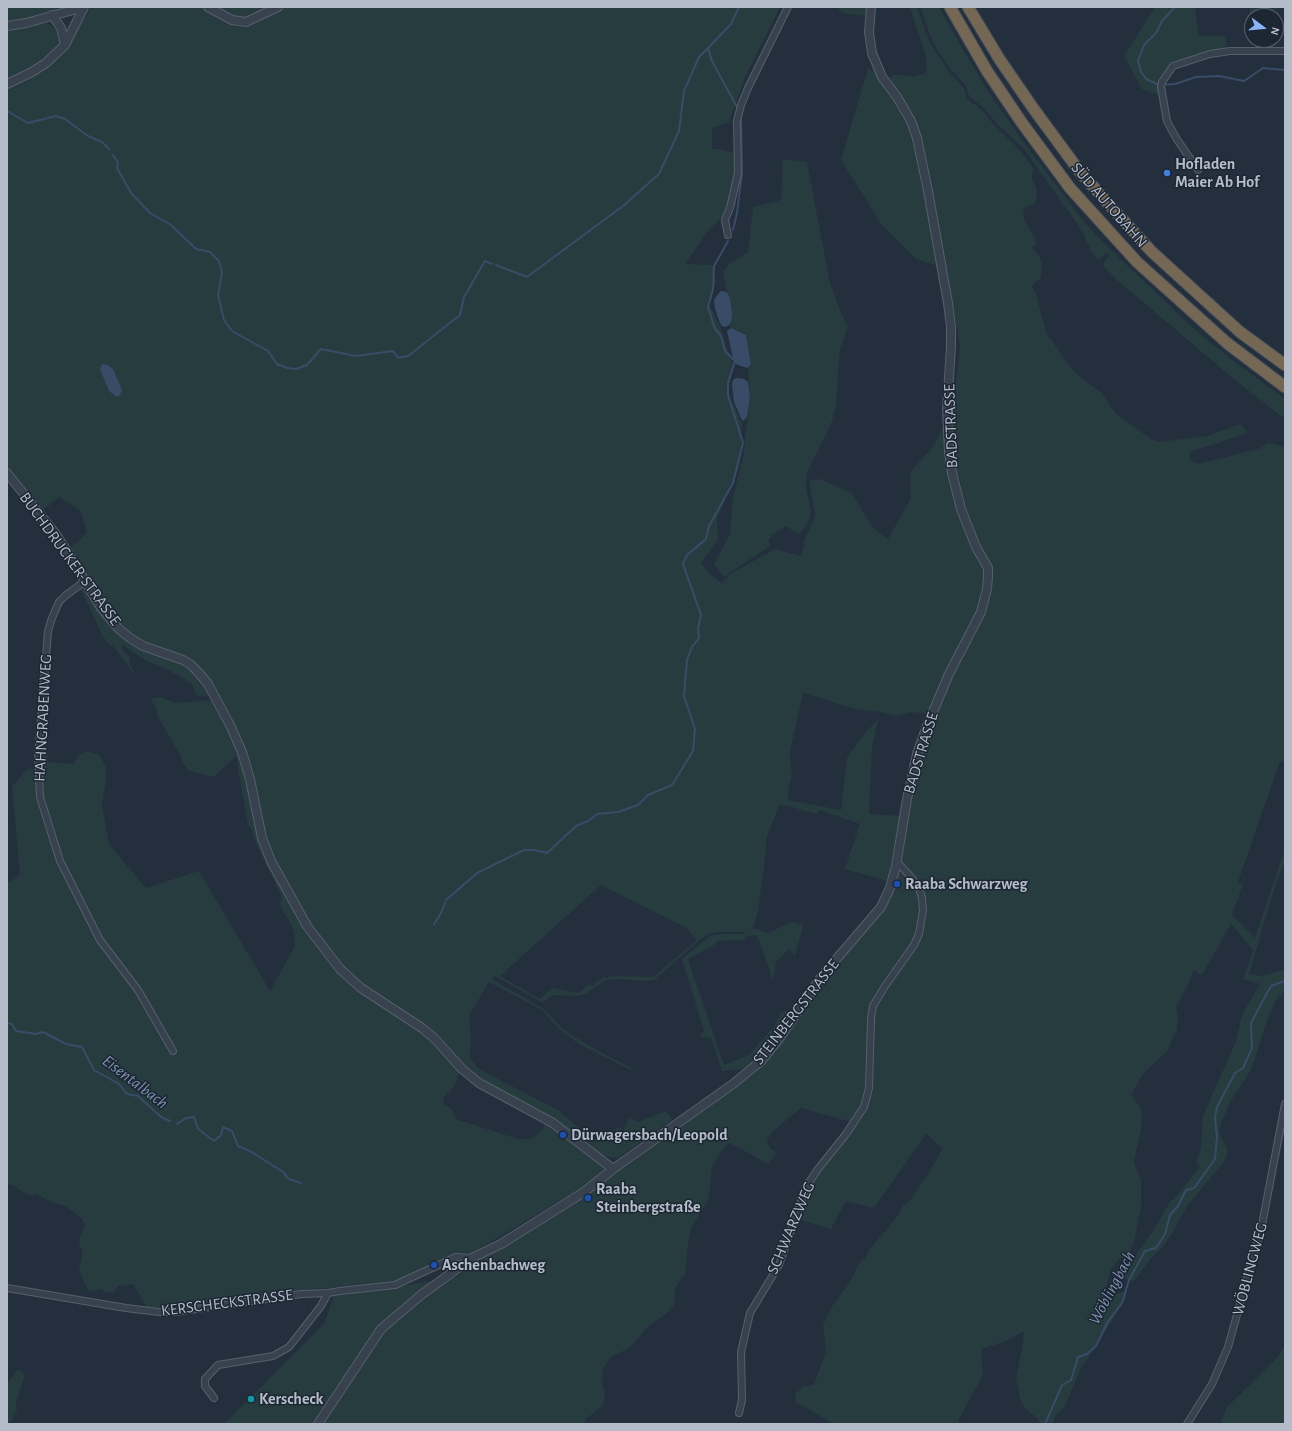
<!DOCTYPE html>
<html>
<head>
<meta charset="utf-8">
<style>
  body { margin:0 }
  #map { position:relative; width:1292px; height:1431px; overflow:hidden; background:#242f3e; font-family:"Alegreya Sans",sans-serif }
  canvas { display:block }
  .frame { position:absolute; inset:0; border:8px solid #b4bcc9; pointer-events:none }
  .north { position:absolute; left:1244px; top:8px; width:40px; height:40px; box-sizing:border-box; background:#1d2633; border:1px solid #59626f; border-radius:50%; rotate:106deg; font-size:11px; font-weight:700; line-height:16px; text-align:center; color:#b4bcc9 }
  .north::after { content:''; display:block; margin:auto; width:14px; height:18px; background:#8ab4f8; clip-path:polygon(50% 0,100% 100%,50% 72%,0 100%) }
</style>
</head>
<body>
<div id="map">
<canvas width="1292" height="1431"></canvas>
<div class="frame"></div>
<div class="north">N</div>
</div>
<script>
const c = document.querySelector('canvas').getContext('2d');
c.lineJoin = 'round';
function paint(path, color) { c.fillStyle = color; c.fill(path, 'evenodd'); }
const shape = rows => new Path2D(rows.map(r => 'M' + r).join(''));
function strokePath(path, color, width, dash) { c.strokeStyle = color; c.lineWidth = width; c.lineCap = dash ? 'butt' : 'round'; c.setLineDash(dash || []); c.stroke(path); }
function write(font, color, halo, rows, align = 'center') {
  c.font = font + ' "Alegreya Sans",sans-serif'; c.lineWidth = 3; c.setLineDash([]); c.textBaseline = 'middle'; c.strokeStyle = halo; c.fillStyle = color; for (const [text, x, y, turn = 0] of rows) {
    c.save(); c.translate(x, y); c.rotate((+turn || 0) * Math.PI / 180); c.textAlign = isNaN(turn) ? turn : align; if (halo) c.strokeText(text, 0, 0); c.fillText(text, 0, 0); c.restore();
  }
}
const green = shape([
  [7,7,66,7,26,20,7,23],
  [91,7,201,7,231,24,247,25,264,18,285,7,780,7,744,80,729,122,712,128,712,148,733,152,735,165,731,206,725,214,709,230,685,264,713,265,716,282,708,301,720,327,732,363,728,393,742,423,739,468,717,518,718,540,701,563,711,575,722,583,730,574,775,549,801,556,806,536,815,517,809,480,819,479,852,493,873,528,888,539,911,498,910,472,933,447,953,407,960,346,947,269,916,259,881,224,841,160,868,68,889,80,893,75,904,75,915,77,917,75,923,75,925,73,927,67,925,53,910,7,917,7,929,41,947,69,964,88,966,98,984,112,994,125,1021,151,1033,168,1032,179,1036,187,1037,196,1035,203,1026,207,1023,212,1024,220,1035,238,1036,244,1032,246,1033,249,1039,256,1042,263,1041,277,1032,286,1037,297,1042,318,1047,334,1074,372,1102,393,1115,413,1151,439,1159,442,1207,436,1241,424,1247,433,1206,447,1191,451,1189,456,1190,460,1198,464,1261,448,1267,443,1275,444,1285,448,1285,762,1280,761,1238,882,1243,884,1232,915,1255,938,1285,849,1285,861,1275,886,1249,974,1260,976,1285,970,1285,990,1276,1000,1266,1023,1254,1062,1248,1075,1230,1102,1220,1126,1219,1133,1227,1148,1227,1154,1223,1163,1187,1206,1171,1235,1163,1247,1151,1258,1135,1280,1131,1281,1124,1279,1124,1274,1128,1265,1153,1231,1170,1202,1181,1191,1200,1166,1196,1162,1201,1148,1203,1117,1209,1102,1236,1041,1242,1015,1260,984,1243,979,1253,950,1231,924,1202,975,1194,970,1188,985,1176,1007,1178,1017,1177,1030,1167,1051,1142,1075,1131,1095,1140,1107,1142,1116,1141,1130,1134,1161,1136,1169,1141,1179,1141,1207,1134,1242,1129,1252,1123,1258,1120,1258,1112,1268,1109,1275,1104,1295,1107,1299,1110,1300,1115,1294,1123,1292,1126,1294,1125,1299,1102,1337,1081,1368,1064,1408,1055,1416,1052,1424,1040,1424,1038,1419,1025,1408,1020,1399,1016,1378,1022,1349,1024,1331,1006,1341,981,1349,983,1375,959,1419,959,1424,834,1424,796,1402,795,1394,804,1386,814,1385,826,1351,823,1325,831,1308,852,1279,857,1266,865,1258,870,1249,900,1213,902,1207,911,1199,928,1174,943,1148,926,1134,874,1208,846,1201,831,1229,796,1219,808,1187,866,1108,875,1007,921,934,925,911,924,898,900,862,910,800,920,755,936,711,928,714,912,712,895,716,880,712,856,709,803,693,790,751,792,776,789,786,788,800,841,810,847,758,862,736,878,719,872,747,869,814,900,816,888,881,845,869,860,824,819,810,817,814,780,804,767,836,765,859,758,911,753,928,768,933,792,922,803,925,795,956,789,949,776,962,773,980,757,935,748,936,744,940,716,941,716,944,688,959,724,1065,749,1055,775,1025,781,1012,793,1010,764,1053,743,1071,741,1069,722,1071,711,1038,700,1037,704,1031,682,959,710,936,719,934,745,934,745,932,719,932,709,934,701,939,654,980,643,981,616,979,606,980,585,994,576,996,552,995,543,1003,495,976,491,979,544,1009,561,1027,571,1035,604,1054,632,1068,631,1070,579,1044,559,1029,542,1010,489,982,469,1016,471,1038,470,1058,477,1067,488,1074,558,1110,588,1136,601,1142,605,1136,611,1139,617,1127,623,1130,629,1118,638,1122,666,1111,672,1120,618,1158,607,1157,599,1154,480,1080,455,1057,348,974,309,924,277,868,265,837,252,779,206,677,132,636,109,613,69,548,78,542,87,532,81,511,59,497,42,511,7,469,7,88,67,47],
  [601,885,685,927,697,940,653,977,609,976,606,979,604,976,592,986,590,984,578,993,552,988,540,999,500,976],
  [216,7,270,7,246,18,233,17],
  [839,7,868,7,867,15,864,16,842,13,839,10],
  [920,7,939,7,968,58,991,96,1033,155,1086,224,1107,246,1193,328,1235,362,1285,399,1285,419,1235,380,1117,280,1104,267,1104,262,1110,255,1107,253,1098,260,1091,251,1083,233,1076,222,1024,149,996,123,986,110,969,96,966,86,949,67,935,46,930,35],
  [1155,7,1195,7,1199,36,1225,36,1227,46,1224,49,1200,54,1177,61,1166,70,1158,81,1158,95,1142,89,1124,56],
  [1249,7,1284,7,1251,17],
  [43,23,47,23,56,30,63,43,44,60,30,69,7,80,7,29],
  [783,159,807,162,830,283,841,313,848,327,840,349,836,406,831,424,807,472,806,487,811,512,809,521,800,534,794,532,787,526,780,529,772,535,768,541,771,545,724,577,714,564,730,534,733,497,743,458,750,397,748,368,751,364,746,335,731,328,729,325,731,322,730,299,727,292,723,272,727,266,748,252,753,207,781,200],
  [80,588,86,590,116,631,188,667,201,681,209,693,209,695,203,697,196,695,191,683,170,671,145,660,122,645,122,649,130,658,129,661,131,667,134,671,132,672,114,647,109,644,102,635,82,591,79,590,74,591],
  [160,697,175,703,213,700,236,744,246,780,263,852,272,870,293,909,318,948,344,979,366,997,420,1031,432,1041,460,1071,455,1085,444,1097,443,1104,452,1109,456,1119,518,1139,531,1139,542,1131,546,1122,613,1169,472,1253,455,1253,394,1282,302,1290,207,1304,167,1308,147,1307,133,1284,119,1286,113,1293,105,1292,101,1289,90,1292,87,1289,79,1269,82,1259,82,1250,79,1243,80,1237,85,1225,82,1219,66,1206,53,1203,37,1194,30,1195,24,1193,13,1185,7,1184,7,884,20,875,12,787,24,772,30,768,40,775,40,752,48,752,48,762,74,764,78,755,86,751,99,755,106,766,106,781,102,805,109,844,146,888,199,871,270,991,295,946,294,931,287,917,282,910,280,902,282,898,255,841,251,828,248,825,236,756,215,776,209,776,190,771,184,765,179,753,157,715,156,707,151,702,153,698],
  [898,873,902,873,910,880,916,889,919,899,921,911,917,933,911,943,883,985,871,1005,868,1019,866,1087,862,1106,851,1122,801,1108,772,1132,767,1141,770,1148,776,1152,775,1156,768,1164,730,1143,723,1149,712,1166,709,1198,691,1228,688,1244,685,1274,676,1286,674,1296,675,1301,673,1307,663,1316,646,1328,638,1339,627,1349,611,1357,604,1367,602,1376,603,1387,605,1393,604,1401,602,1406,586,1419,585,1424,224,1424,324,1324,334,1295,455,1278,501,1244,735,1087,824,979,883,909,893,889],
  [1285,1343,1285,1424,1220,1424,1227,1407,1273,1362,1284,1348],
  [18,1369,24,1373,24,1378,16,1402,17,1411,11,1421,7,1424,7,1383]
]);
const water = shape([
  [721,291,727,292,730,299,732,314,731,322,729,325,725,327,722,326,719,321,715,308,714,300,718,294],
  [731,328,746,335,751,364,748,368,738,365,734,362,727,331],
  [102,364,108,365,113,369,122,390,120,395,117,397,109,391,100,369],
  [737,378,744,379,748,382,750,397,747,417,743,421,741,418,734,402,732,385,733,380]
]);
const stream = shape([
  [1175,7,1162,21,1156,33,1144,45,1138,61,1141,72,1146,79,1159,85,1175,84,1196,77,1219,76,1244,81,1263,68,1285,70],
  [737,107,712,61,708,48,731,24,739,7],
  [7,111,28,123,56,116,65,119,88,136,102,142,109,149],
  [113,155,118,162,117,168,131,193,150,213,171,225,196,249,210,252,219,261,222,272,218,295,224,320,232,331,268,351,277,364,287,368,296,369,307,365,321,349,356,356,393,351,398,358,408,356,460,315,464,297,485,261,492,264],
  [733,230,737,213,742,173,741,118],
  [496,265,527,277,623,206,659,174,679,131,684,91,699,57,708,48],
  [434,924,441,913,446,900,477,873,524,850,535,850,547,853,576,826,588,821,597,814,618,812,638,805,648,795,672,785,693,751,695,729,684,696,687,660,692,647,699,638,698,628,701,615,683,564,687,555,706,539,709,526,733,483,743,443,728,395,728,383,735,361,725,351,721,336,715,329,708,307,713,289,714,266,728,241],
  [7,1023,12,1024,16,1031,36,1034,43,1032,66,1044,82,1047,94,1070,119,1084,127,1094,138,1096,161,1117,170,1121],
  [177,1124,186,1118,194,1117,198,1129,214,1141,221,1135,223,1127,232,1131,238,1146,250,1151,283,1172,289,1179,301,1183],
  [1045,1424,1062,1385,1071,1380,1078,1357,1087,1354,1096,1346,1107,1323,1122,1303,1129,1280,1145,1251,1156,1248,1165,1234,1170,1215,1178,1206,1186,1190,1194,1188,1215,1159,1217,1137,1215,1118,1217,1107,1235,1073,1243,1068,1252,1048,1251,1023,1267,993,1271,986,1285,981]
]);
const minor = shape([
  [1198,170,1176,138,1167,121,1161,87,1162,82,1173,66,1210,54,1230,51,1285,51],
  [728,235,725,220,730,208,738,173,737,121,741,105,748,88,788,7],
  [85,581,65,596,59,602,52,618,48,631,38,756,40,797,60,861,100,940,138,990,173,1051],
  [7,1288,126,1308,159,1312,175,1312,302,1294,328,1293,340,1291,395,1285,456,1257,472,1258],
  [214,1398,205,1386,205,1379,218,1365,273,1356,289,1347,321,1306,328,1293],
  [739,1413,742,1400,741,1352,750,1313,779,1265,806,1187,818,1169,846,1134,864,1107,869,1088,871,1019,873,1006,885,986,914,945,919,934,923,911,922,898,919,888,912,878,896,861],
  [1187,1424,1212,1384,1228,1347,1262,1225,1285,1104]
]);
const tertiary = shape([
  [208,7,232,20,246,22,278,7],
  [52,15,61,28,65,45],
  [7,26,26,23,84,7],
  [7,84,32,72,46,63,65,45,84,7],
  [7,473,55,533,70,556,101,608,119,629,130,638,143,646,183,660,190,664,199,673,208,684,230,725,242,752,250,779,262,838,271,861,307,926,340,969,361,988,422,1028,434,1038,462,1069,479,1083,553,1123,613,1169],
  [318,1424,381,1329,421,1295,472,1258,501,1244,584,1192,613,1169,733,1084,761,1061,779,1039,821,977,881,907,890,888,896,866,907,799,917,754,927,726,949,674,981,612,987,589,988,576,988,568,976,547,961,509,952,473,949,452,947,409,951,346,951,327,948,303,928,191,917,138,911,121,897,97,882,77,872,53,869,32,871,7]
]);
const motorway = shape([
  [950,7,987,71,1022,123,1070,188,1137,262,1227,343,1285,387],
  [968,7,1000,60,1033,108,1080,172,1151,251,1240,332,1285,365]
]);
const markers = [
  [1167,173,4,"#3f7fe0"],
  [897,884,4,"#1a4fb4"],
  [563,1135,4,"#1a4fb4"],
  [588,1198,4,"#1a4fb4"],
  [434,1265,4,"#1a4fb4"],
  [251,1399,4,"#0f9aa8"]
];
const poiNames = [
  ["Hofladen",1175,164],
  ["Maier Ab Hof",1175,182],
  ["Raaba Schwarzweg",905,884],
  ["Dürwagersbach/Leopold",571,1135],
  ["Raaba",596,1189],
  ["Steinbergstraße",596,1207],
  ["Aschenbachweg",442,1265],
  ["Kerscheck",259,1399]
];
const streetNames = [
  ["SÜD AUTOBAHN",1109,205,49],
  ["BADSTRASSE",951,426,-92],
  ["BUCHDRUCKER-STRASSE",70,559,54],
  ["HAHNGRABENWEG",43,718,-87],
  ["BADSTRASSE",921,753,-73],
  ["STEINBERGSTRASSE",796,1012,-52],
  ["SCHWARZWEG",791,1228,-67],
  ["WÖBLINGWEG",1250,1269,-75],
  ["KERSCHECKSTRASSE",227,1303,-7]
];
const waterNames = [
  ["Eisentalbach",135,1082,37],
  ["Wöblingbach",1112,1288,-62]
];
paint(green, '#263c3f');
paint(water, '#394c67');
strokePath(stream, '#394c67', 2);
strokePath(minor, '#565f6c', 8);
strokePath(tertiary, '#565f6c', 10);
strokePath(motorway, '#434c59', 13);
strokePath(minor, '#38414e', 6);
strokePath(tertiary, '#38414e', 8);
strokePath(motorway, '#746855', 11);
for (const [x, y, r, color] of markers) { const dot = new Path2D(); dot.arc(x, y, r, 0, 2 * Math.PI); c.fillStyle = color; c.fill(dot); strokePath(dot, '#1d2633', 1.5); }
write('bold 16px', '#b4bcc9', '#1d2633', poiNames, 'left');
write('16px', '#b4bcc9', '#1d2633', streetNames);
write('italic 17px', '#7c92b1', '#1d2633', waterNames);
</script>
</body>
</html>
